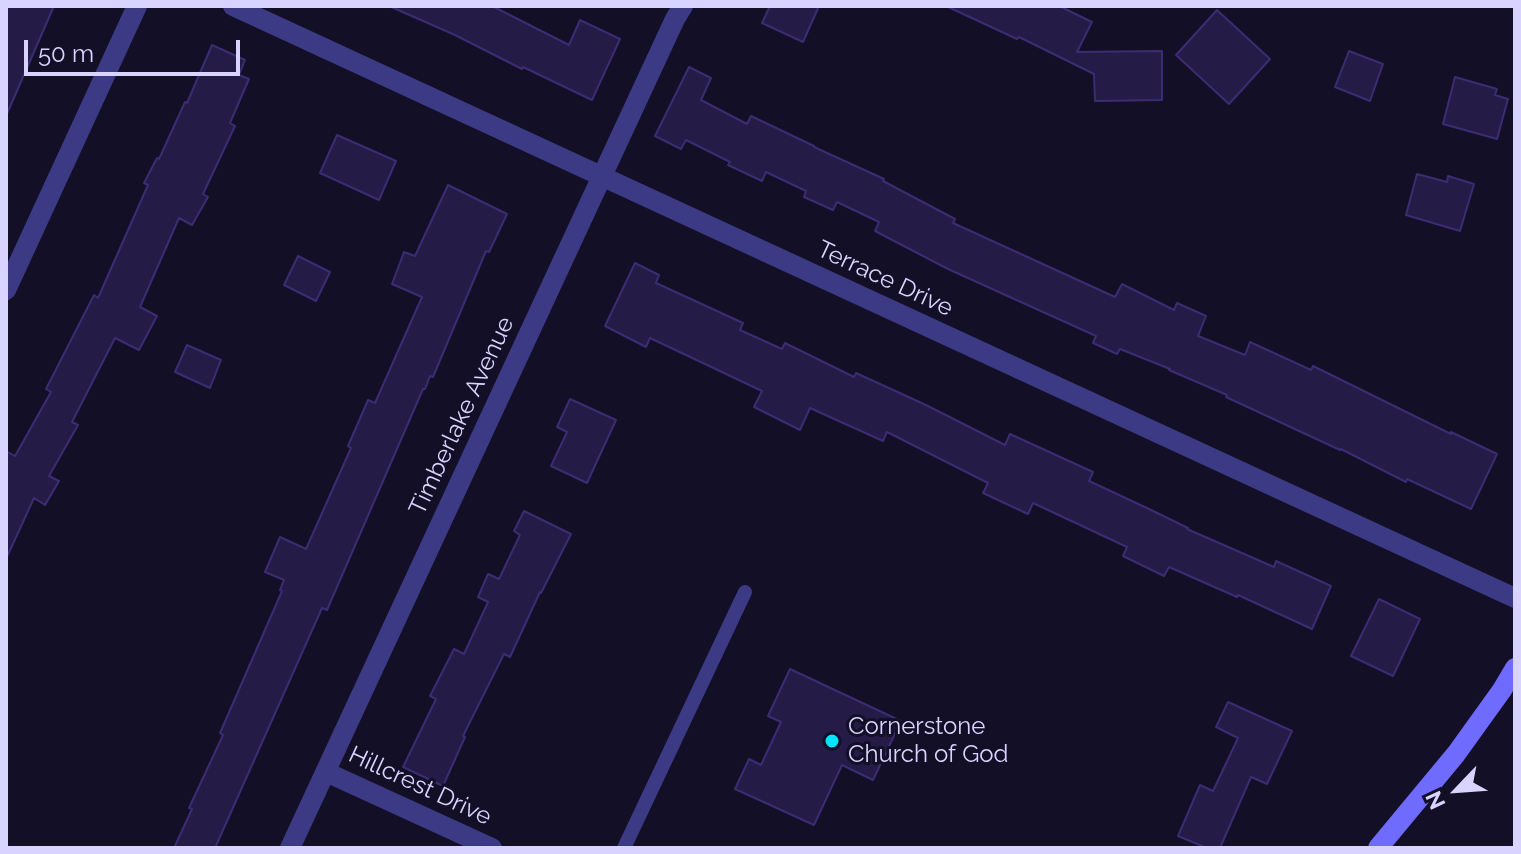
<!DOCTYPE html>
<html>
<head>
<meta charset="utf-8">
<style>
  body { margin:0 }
  #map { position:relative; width:1521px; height:854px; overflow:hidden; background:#130f26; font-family:Raleway,sans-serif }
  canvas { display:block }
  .frame { position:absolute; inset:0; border:8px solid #d9d4ff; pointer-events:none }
  .north { position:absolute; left:1417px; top:750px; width:80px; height:80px; -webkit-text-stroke:6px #130f26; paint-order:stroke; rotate:245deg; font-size:22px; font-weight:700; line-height:32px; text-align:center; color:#d9d4ff }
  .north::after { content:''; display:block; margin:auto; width:28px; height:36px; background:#d9d4ff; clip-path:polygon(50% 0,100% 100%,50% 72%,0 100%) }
  .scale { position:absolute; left:24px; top:40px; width:216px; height:36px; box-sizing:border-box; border:4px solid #d9d4ff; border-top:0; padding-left:10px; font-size:24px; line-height:28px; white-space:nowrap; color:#d9d4ff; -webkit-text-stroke:6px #130f26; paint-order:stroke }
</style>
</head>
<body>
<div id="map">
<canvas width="1521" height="854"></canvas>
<div class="frame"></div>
<div class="north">N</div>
<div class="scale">50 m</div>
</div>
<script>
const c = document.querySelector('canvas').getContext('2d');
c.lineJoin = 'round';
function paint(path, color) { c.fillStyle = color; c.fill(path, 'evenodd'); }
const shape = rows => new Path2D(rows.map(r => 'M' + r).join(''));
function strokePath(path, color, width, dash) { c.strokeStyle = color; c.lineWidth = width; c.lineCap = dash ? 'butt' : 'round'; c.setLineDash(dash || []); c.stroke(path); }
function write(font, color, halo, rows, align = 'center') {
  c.font = font + ' Raleway,sans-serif'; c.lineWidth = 6; c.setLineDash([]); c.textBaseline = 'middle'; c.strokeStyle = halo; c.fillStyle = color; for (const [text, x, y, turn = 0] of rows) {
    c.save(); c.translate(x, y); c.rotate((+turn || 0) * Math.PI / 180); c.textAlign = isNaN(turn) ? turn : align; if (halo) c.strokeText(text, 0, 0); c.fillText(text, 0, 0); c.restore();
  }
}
const building = shape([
  [6,6,54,6,6,116,6,6],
  [389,6,492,6,569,45,580,20,620,39,592,100,523,67,522,69,455,35,389,6],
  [770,6,819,6,803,42,762,23,770,6],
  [946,6,1059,6,1092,22,1077,52,1162,51,1162,100,1095,101,1094,74,1019,37,1017,39,946,6],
  [1217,10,1270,59,1229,104,1176,55,1217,10],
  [212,45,245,60,239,75,249,79,230,123,235,126,203,194,208,197,192,225,179,218,140,307,157,316,139,350,115,338,72,422,78,425,49,476,59,481,45,505,34,498,6,559,6,451,15,456,51,392,46,389,94,295,98,298,148,185,144,183,157,158,159,159,185,102,187,103,212,45],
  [1349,51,1383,64,1370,101,1335,87,1349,51],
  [689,67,711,78,701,100,747,124,751,116,814,146,814,147,884,179,883,181,955,219,953,223,1115,297,1122,284,1174,310,1177,303,1206,316,1198,336,1245,355,1250,342,1311,370,1313,366,1451,434,1451,432,1497,454,1471,509,1407,479,1406,482,1341,449,1340,450,1226,397,1227,395,1169,370,1170,369,1120,349,1117,354,1093,343,1096,336,948,269,875,231,879,222,837,202,833,210,804,197,806,191,766,172,762,181,728,165,730,162,686,140,681,149,655,136,689,67],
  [1455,77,1497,89,1495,95,1508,99,1497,139,1443,124,1455,77],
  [337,135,396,161,379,200,320,173,337,135],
  [1417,174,1447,182,1448,176,1474,184,1460,231,1406,215,1417,174],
  [448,185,507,214,489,252,486,251,433,377,430,376,425,389,423,389,327,610,322,608,215,848,174,848,192,809,189,808,223,735,220,733,282,591,280,590,284,580,265,572,280,537,306,549,351,448,348,446,368,400,375,403,422,297,392,284,404,252,415,256,448,185],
  [298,256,330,272,316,301,284,285,298,256],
  [635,263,659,275,656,283,743,323,740,330,782,349,785,343,854,377,856,373,926,405,1005,445,1010,434,1093,472,1089,481,1147,508,1188,528,1187,529,1274,567,1276,561,1331,586,1312,629,1238,595,1237,597,1169,567,1164,576,1123,556,1127,547,1033,503,1028,514,983,493,988,483,887,432,883,441,810,408,800,430,754,407,762,391,650,338,646,347,605,326,635,263],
  [187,345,221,360,210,388,175,372,187,345],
  [570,399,616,420,587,483,551,466,567,432,557,427,570,399],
  [524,511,571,534,541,593,540,592,510,657,504,654,463,736,465,737,443,786,403,767,436,699,430,696,454,649,464,654,488,602,478,597,488,574,499,579,520,535,514,531,524,511],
  [1379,599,1420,619,1393,676,1351,656,1379,599],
  [790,669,901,721,873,780,842,765,814,825,735,789,749,759,761,765,781,722,768,716,790,669],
  [1228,702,1292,731,1267,784,1251,777,1220,848,1207,848,1178,836,1200,785,1213,791,1238,738,1216,727,1228,702]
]);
const service = shape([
  [624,848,745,592]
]);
const minor = shape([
  [233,6,1515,598],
  [6,290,137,6],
  [326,772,492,848],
  [290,848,675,19,683,6]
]);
const secondary = shape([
  [1378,848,1456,754,1502,690,1515,668]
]);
const markers = [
  [832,741,8,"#00e5ff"]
];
const streetNames = [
  ["Terrace Drive",885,279,25],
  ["Timberlake Avenue",462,416,-65],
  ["Hillcrest Drive",420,786,25]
];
const poiNames = [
  ["Cornerstone",848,727],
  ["Church of God",848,755]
];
paint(building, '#241b47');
strokePath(building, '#3b2d73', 2);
strokePath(service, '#3d3a85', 14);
strokePath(minor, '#3d3a85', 20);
strokePath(secondary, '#6f6bff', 20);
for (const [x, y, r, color] of markers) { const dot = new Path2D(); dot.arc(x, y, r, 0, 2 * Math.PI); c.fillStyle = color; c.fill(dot); strokePath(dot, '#130f26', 3); }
write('24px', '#d9d4ff', '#130f26', streetNames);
write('24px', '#d9d4ff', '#130f26', poiNames, 'left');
</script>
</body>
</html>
